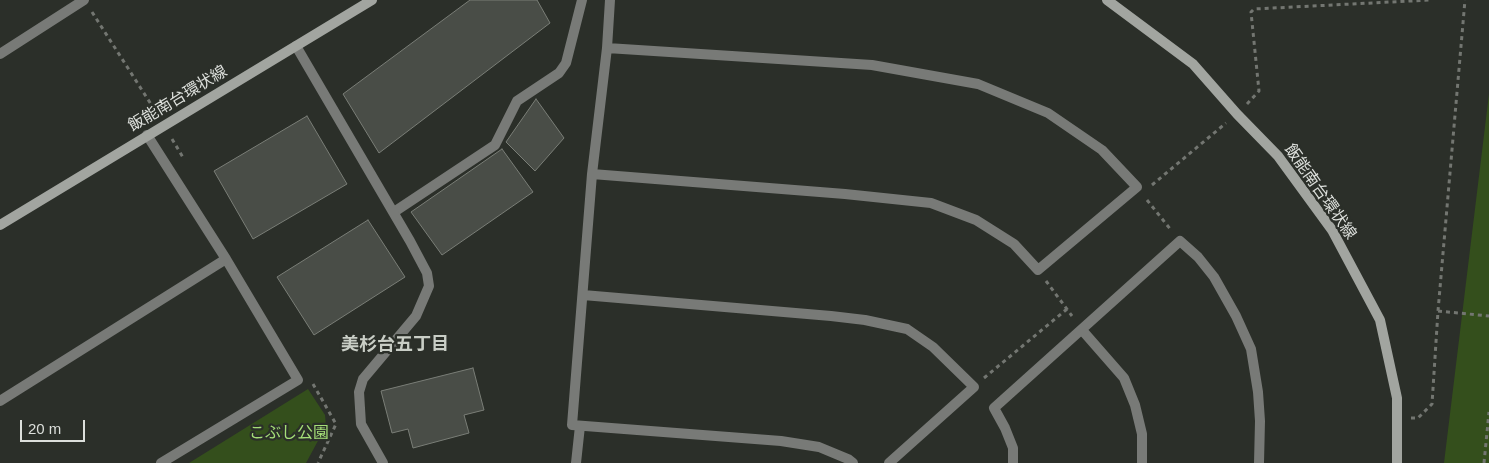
<!DOCTYPE html>
<html>
<head>
<meta charset="utf-8">
<style>
  body { margin:0 }
  #map { position:relative; width:1489px; height:463px; overflow:hidden; background:#2b2f29; font-family:Helvetica,sans-serif }
  canvas { display:block }
  .scale { position:absolute; left:20px; top:420px; width:65px; height:22px; box-sizing:border-box; border:2px solid #dcdfdb; border-top:0; padding-left:6px; font-size:15px; line-height:18px; white-space:nowrap; color:#dcdfdb; -webkit-text-stroke:4px #2b2f29; paint-order:stroke }
</style>
</head>
<body>
<div id="map">
<canvas width="1489" height="463"></canvas>
<div class="scale">20 m</div>
</div>
<script>
const c = document.querySelector('canvas').getContext('2d');
c.lineJoin = 'round';
function paint(path, color) { c.fillStyle = color; c.fill(path, 'evenodd'); }
const shape = rows => new Path2D(rows.map(r => 'M' + r).join(''));
function strokePath(path, color, width, dash) { c.strokeStyle = color; c.lineWidth = width; c.lineCap = dash ? 'butt' : 'round'; c.setLineDash(dash || []); c.stroke(path); }
function write(font, color, halo, rows, align = 'center') {
  c.font = font + ' Helvetica,"Noto Sans JP",sans-serif'; c.lineWidth = 4.5; c.setLineDash([]); c.textBaseline = 'middle'; c.strokeStyle = halo; c.fillStyle = color; for (const [text, x, y, turn = 0] of rows) {
    c.save(); c.translate(x, y); c.rotate((+turn || 0) * Math.PI / 180); c.textAlign = isNaN(turn) ? turn : align; if (halo) c.strokeText(text, 0, 0); c.fillText(text, 0, 0); c.restore();
  }
}
const green = shape([
  [1489,94,1489,463,1444,463],
  [308,389,325,415,326,426,306,463,189,463]
]);
const building = shape([
  [470,0,537,0,550,23,379,153,343,94,470,0],
  [536,99,564,138,535,171,506,142,536,99],
  [307,116,347,184,253,239,214,171,307,116],
  [502,149,533,192,442,255,411,212,502,149],
  [368,220,405,277,314,335,277,277,368,220],
  [473,368,484,410,464,415,469,433,413,448,408,429,392,433,381,391,473,368]
]);
const path = shape([
  [92,12,156,112],
  [1247,104,1259,91,1251,12,1254,9,1430,0],
  [172,139,184,159],
  [1152,185,1226,123],
  [1147,200,1171,230],
  [1046,281,1072,316],
  [1438,311,1489,316],
  [984,378,1067,309],
  [313,384,336,424,318,463],
  [1411,418,1418,418,1432,404,1438,311,1465,0],
  [1484,463,1489,412]
]);
const lane = shape([
  [394,212,495,145,517,101,559,73,566,63,582,0],
  [576,463,580,426]
]);
const street = shape([
  [610,0,607,48,592,174,572,425,781,441,819,447,848,459,853,463],
  [296,46,410,241,427,273,429,286,416,316,363,379,359,392,361,424,383,463],
  [0,54,84,0],
  [147,135,226,259,298,380,161,463],
  [592,174,845,194,931,203,976,220,1014,244,1038,270,1137,187,1102,150,1048,113,978,84,872,65,607,48],
  [583,295,831,316,865,320,907,329,933,347,974,387,889,463],
  [1082,330,1124,378,1135,405,1142,434,1142,463],
  [0,401,226,259],
  [1013,463,1013,448,1005,428,994,408,1180,241,1198,257,1214,277,1236,316,1251,349,1258,392,1260,421,1259,463]
]);
const secondary = shape([
  [1107,0,1193,64,1237,114,1278,156,1332,230,1380,320,1397,398,1397,463],
  [0,225,372,0]
]);
const streetNames = [
  ["飯能南台環状線",178,99,-31],
  ["飯能南台環状線",1320,192,55]
];
const parkNames = [
  ["こぶし公園",289,434]
];
const neighbourhoodNames = [
  ["美杉台五丁目",395,345]
];
paint(green, '#344f1c');
paint(building, '#494d47');
strokePath(building, '#7a7e77', 1);
strokePath(path, '#737671', 3, [4, 4]);
strokePath(lane, '#787a77', 10);
strokePath(street, '#787a77', 10);
strokePath(secondary, '#a2a5a0', 10);
write('16px', '#dcdfdb', '#2b2f29', streetNames);
write('16px', '#a5de78', '#2b2f29', parkNames);
write('bold 18px', '#c9cec6', '#2b2f29', neighbourhoodNames);
</script>
</body>
</html>
